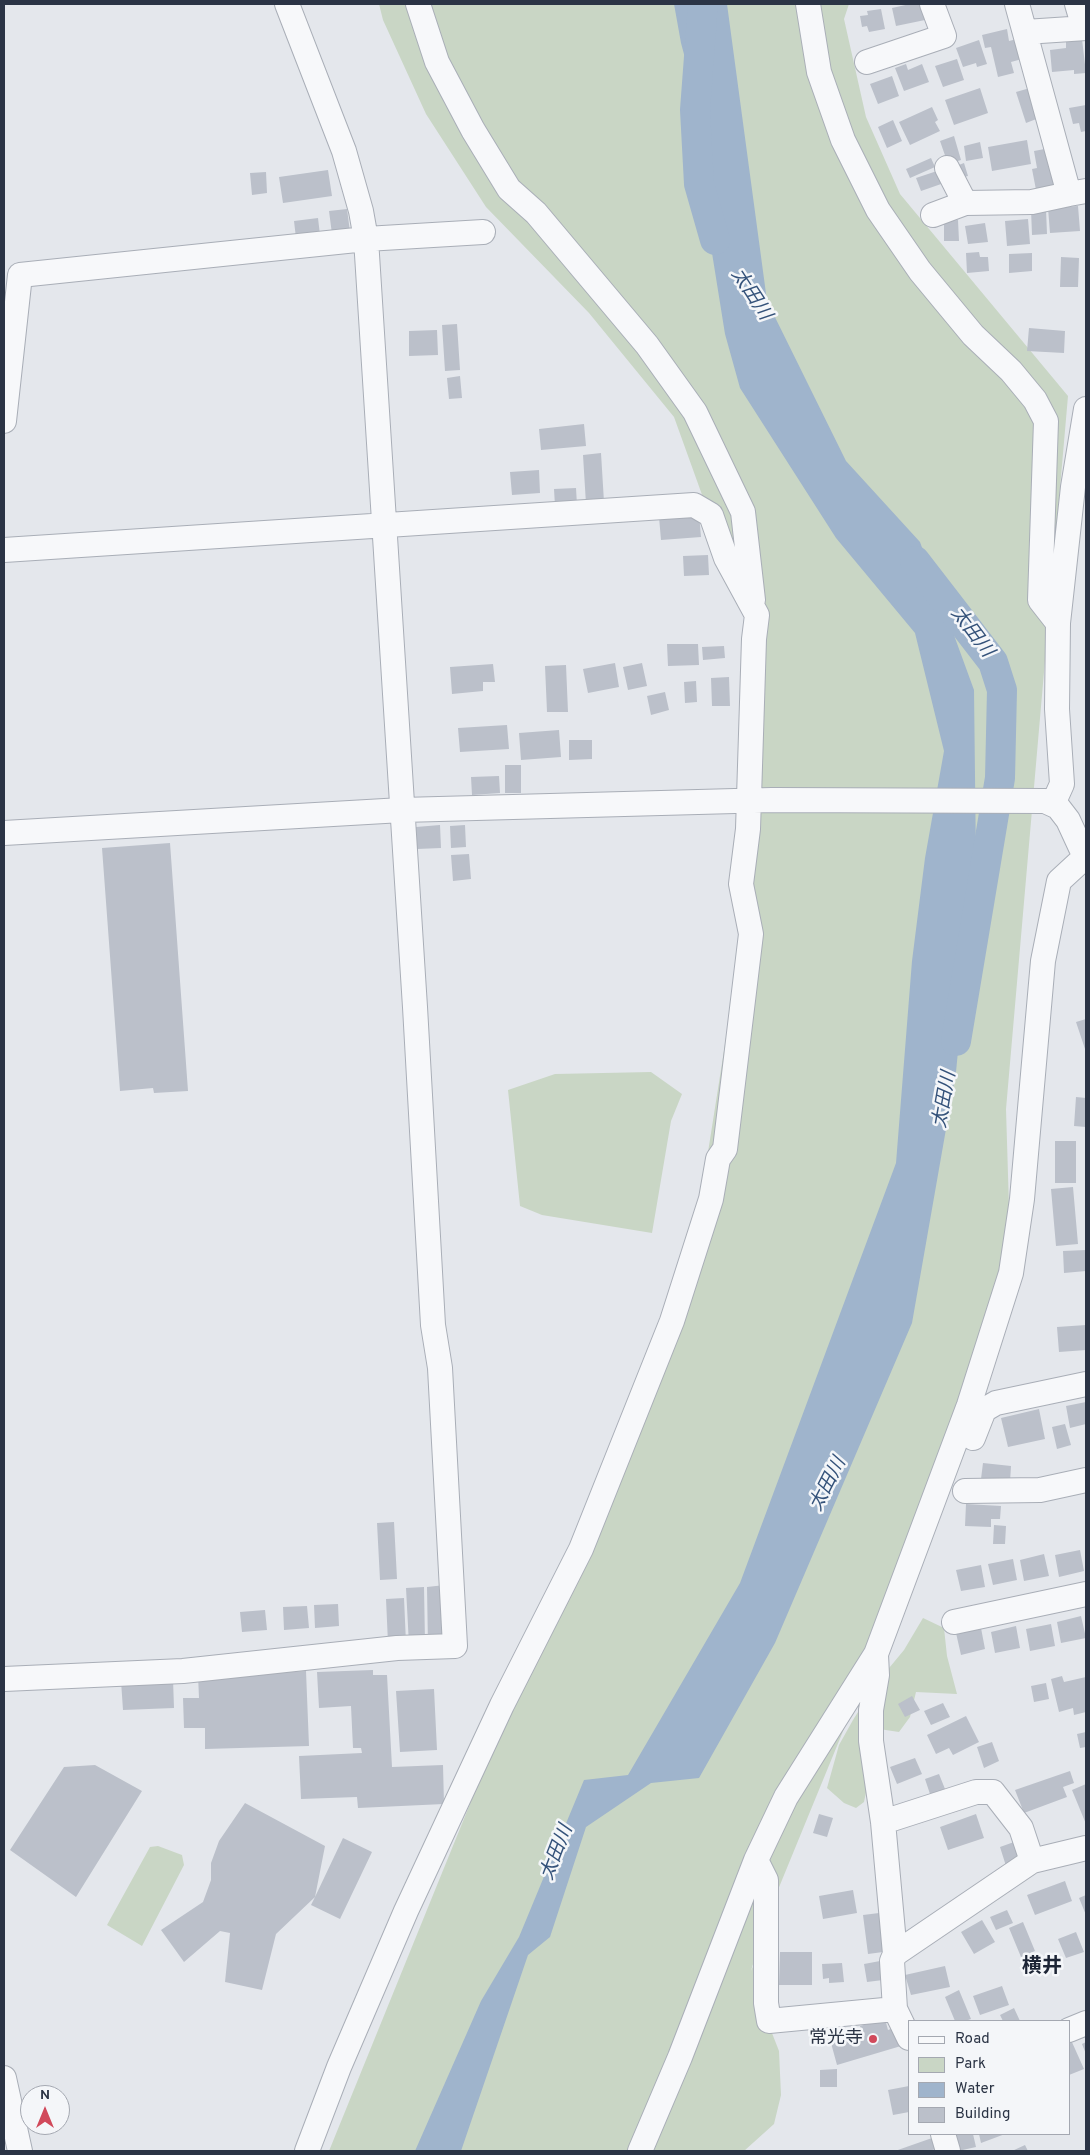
<!DOCTYPE html>
<html>
<head>
<meta charset="utf-8">
<style>
  body { margin:0 }
  #map { position:relative; width:1090px; height:2155px; overflow:hidden; background:#e4e7ec; font-family:Overpass,sans-serif }
  canvas { display:block }
  .frame { position:absolute; inset:0; border:5px solid #2b3445; pointer-events:none }
  .legend { position:absolute; left:908px; top:2020px; width:162px; height:115px; box-sizing:border-box; background:#f4f6f9; border:1px solid #a4a8b1; margin:0; padding:6px 9px; list-style:none; font-size:15px; color:#2b3445 }
  .legend li { display:flex; align-items:center; gap:10px; height:25px }
  .legend b { width:25px; border:1px solid #a4a8b1 }
  .north { position:absolute; left:20px; top:2085px; width:50px; height:50px; box-sizing:border-box; background:#f4f6f9; border:1px solid #a4a8b1; border-radius:50%; rotate:0deg; font-size:14px; font-weight:700; line-height:20px; text-align:center; color:#2b3445 }
  .north::after { content:''; display:block; margin:auto; width:18px; height:22px; background:#d1495b; clip-path:polygon(50% 0,100% 100%,50% 72%,0 100%) }
</style>
</head>
<body>
<div id="map">
<canvas width="1090" height="2155"></canvas>
<div class="frame"></div>
<ul class="legend">
<li><b style="height:6px;background:#f7f8fa"></b>Road</li>
<li><b style="height:14px;background:#c9d6c5"></b>Park</li>
<li><b style="height:14px;background:#9fb4cc"></b>Water</li>
<li><b style="height:14px;background:#bbc0ca"></b>Building</li>
</ul>
<div class="north">N</div>
</div>
<script>
const c = document.querySelector('canvas').getContext('2d');
c.lineJoin = 'round';
function paint(path, color) { c.fillStyle = color; c.fill(path, 'evenodd'); }
const shape = rows => new Path2D(rows.map(r => 'M' + r).join(''));
function strokePath(path, color, width, dash) { c.strokeStyle = color; c.lineWidth = width; c.lineCap = dash ? 'butt' : 'round'; c.setLineDash(dash || []); c.stroke(path); }
function write(font, color, halo, rows, align = 'center') {
  c.font = font + ' Overpass,"Noto Sans JP",sans-serif'; c.lineWidth = 5; c.setLineDash([]); c.textBaseline = 'middle'; c.strokeStyle = halo; c.fillStyle = color; for (const [text, x, y, turn = 0] of rows) {
    c.save(); c.translate(x, y); c.rotate((+turn || 0) * Math.PI / 180); c.textAlign = isNaN(turn) ? turn : align; if (halo) c.strokeText(text, 0, 0); c.fillText(text, 0, 0); c.restore();
  }
}
const green = shape([
  [379,4,849,4,844,19,866,117,900,194,1068,396,1006,1109,1011,1273,896,1602,766,1919,751,1971,766,1936,759,2000,779,2051,781,2095,774,2124,744,2151,329,2151,691,1260,749,892,754,639,674,417,589,313,486,207,426,114,383,20],
  [651,1072,682,1094,671,1121,652,1233,542,1215,520,1206,508,1090,555,1074],
  [923,1618,944,1628,947,1656,957,1694,916,1692,910,1717,899,1732,879,1729,864,1802,856,1808,844,1803,827,1788,839,1745,853,1720,875,1685,904,1650],
  [158,1846,182,1855,184,1865,142,1946,107,1925,150,1847]
]);
const water = shape([
  [674,4,727,4,767,301,846,461,920,542,974,690,976,862,956,1072,912,1323,775,1643,699,1778,651,1783,586,1827,550,1937,528,1955,461,2151,415,2151,481,2001,519,1937,584,1780,628,1775,740,1583,896,1163,912,961,925,858,944,751,915,633,836,538,740,388,725,334,704,203,696,99,681,43]
]);
const river = shape([
  [703,4,695,110,699,184,715,240],
  [915,561,993,662,1002,690,1000,778,956,1041]
]);
const building = shape([
  [910,4,921,4,925,20,896,26,892,8],
  [881,9,885,29,869,32,867,26,862,27,860,16,868,15,867,11],
  [1007,29,1009,41,1017,39,1022,59,1011,62,1014,73,998,77,991,47,985,48,982,35],
  [1082,39,1086,73,1074,74,1074,70,1052,72,1050,50,1066,48,1066,41],
  [979,40,987,64,977,67,976,63,963,67,956,48],
  [957,59,964,80,943,87,935,66],
  [906,64,908,70,922,64,929,82,904,91,895,68],
  [892,76,899,96,878,104,870,84],
  [980,88,988,113,954,125,945,100],
  [1030,88,1039,118,1026,123,1016,92],
  [1086,105,1086,131,1081,132,1079,123,1073,124,1069,108],
  [932,107,938,120,935,122,940,131,910,145,899,122],
  [893,120,902,141,887,148,878,127],
  [954,136,961,160,948,164,940,141],
  [1027,140,1031,164,992,171,988,147],
  [980,142,983,158,966,161,964,146],
  [1050,148,1058,191,1037,195,1032,169,1037,168,1034,151],
  [931,158,935,167,910,178,906,169],
  [964,163,968,176,960,178,956,166],
  [328,170,332,196,283,203,279,177],
  [940,170,944,183,921,191,916,178],
  [266,172,267,193,252,195,250,173],
  [1078,206,1080,231,1050,233,1048,208],
  [347,209,350,232,332,234,329,211],
  [1031,209,1046,209,1047,234,1032,235],
  [318,218,320,235,296,238,294,221],
  [1028,219,1030,244,1007,246,1005,221],
  [958,220,959,241,944,241,944,221],
  [985,223,988,242,968,244,965,226],
  [979,252,980,257,988,257,989,271,967,273,966,253],
  [1032,253,1032,271,1009,273,1009,254],
  [1061,257,1079,258,1078,287,1060,287],
  [457,324,460,370,445,371,442,325],
  [1029,328,1065,331,1064,353,1027,351],
  [437,330,438,355,409,356,409,331],
  [460,376,462,398,449,399,447,378],
  [584,424,586,446,541,450,539,429],
  [601,453,604,502,586,504,583,455],
  [539,470,540,493,512,495,510,472],
  [576,488,577,505,555,506,554,489],
  [699,514,701,537,661,540,659,517],
  [708,555,709,575,684,576,683,556],
  [667,644,698,644,699,665,668,666],
  [724,646,725,658,703,660,702,647],
  [615,663,619,687,588,693,583,669],
  [642,663,647,686,628,690,623,667],
  [493,664,495,682,483,682,483,691,452,694,450,667],
  [566,665,568,712,547,712,545,666],
  [729,677,730,706,712,706,711,678],
  [696,681,697,702,685,703,684,682],
  [665,692,669,710,651,715,647,696],
  [507,725,509,749,460,752,458,728],
  [559,730,561,757,521,760,519,733],
  [569,740,592,740,592,759,569,760],
  [505,765,521,765,521,793,505,793],
  [499,776,500,793,472,795,471,777],
  [440,825,441,848,417,849,416,827],
  [465,825,466,847,451,848,450,826],
  [170,843,188,1091,154,1093,153,1088,120,1091,102,848],
  [469,854,471,879,453,881,451,855],
  [1086,1019,1086,1048,1085,1049,1076,1022],
  [1076,1097,1086,1098,1086,1127,1074,1126],
  [1055,1141,1076,1141,1076,1183,1055,1183],
  [1073,1187,1078,1244,1056,1246,1051,1189],
  [1086,1250,1086,1271,1064,1273,1063,1251],
  [1086,1325,1086,1350,1059,1352,1057,1327],
  [1086,1402,1086,1424,1070,1428,1066,1406],
  [1039,1409,1045,1439,1008,1447,1001,1418],
  [1065,1424,1071,1445,1057,1449,1052,1427],
  [983,1463,1011,1466,1010,1482,981,1479],
  [966,1504,1001,1506,1000,1519,991,1519,991,1527,965,1526],
  [394,1522,397,1579,380,1580,377,1523],
  [994,1525,1006,1526,1005,1544,993,1544],
  [1080,1550,1084,1571,1059,1577,1055,1555],
  [1044,1554,1049,1576,1024,1581,1020,1560],
  [1013,1559,1017,1580,993,1585,988,1564],
  [981,1565,985,1587,961,1591,956,1570],
  [445,1585,447,1631,428,1647,427,1587],
  [424,1587,425,1642,409,1645,406,1588],
  [404,1598,406,1643,388,1643,386,1599],
  [338,1604,339,1626,315,1628,314,1605],
  [307,1606,309,1628,284,1630,283,1607],
  [265,1610,267,1630,242,1632,240,1612],
  [1081,1616,1086,1638,1061,1643,1057,1622],
  [1051,1624,1055,1646,1030,1651,1026,1629],
  [1016,1626,1020,1648,995,1653,991,1632],
  [981,1628,985,1649,961,1655,956,1633],
  [373,1670,373,1675,387,1675,392,1767,443,1765,444,1804,358,1808,357,1797,301,1799,299,1756,362,1753,361,1748,353,1748,351,1706,319,1708,317,1672],
  [306,1671,309,1746,205,1749,205,1728,184,1728,183,1698,199,1698,198,1675],
  [1062,1676,1064,1682,1086,1677,1086,1712,1074,1715,1073,1708,1059,1712,1051,1679],
  [173,1679,174,1708,123,1710,121,1681],
  [1046,1683,1049,1699,1034,1702,1031,1686],
  [434,1689,437,1750,400,1752,396,1691],
  [912,1696,920,1710,905,1717,898,1704],
  [943,1703,950,1717,931,1725,924,1711],
  [966,1716,979,1742,953,1755,949,1748,936,1754,927,1735],
  [1086,1732,1086,1747,1080,1748,1077,1734],
  [992,1742,999,1761,984,1768,977,1747],
  [915,1758,922,1774,897,1784,890,1767],
  [95,1765,142,1791,76,1897,10,1850,64,1767],
  [1070,1771,1074,1783,1063,1787,1067,1797,1024,1813,1015,1790],
  [939,1774,945,1789,930,1794,925,1779],
  [1086,1784,1086,1824,1072,1790],
  [245,1803,325,1846,315,1897,343,1838,372,1852,340,1919,311,1905,315,1897,276,1934,262,1990,225,1982,230,1933,220,1931,184,1962,161,1930,203,1902,211,1880,211,1863,219,1841],
  [819,1814,833,1818,827,1837,813,1833],
  [976,1814,984,1838,948,1850,940,1827],
  [1014,1842,1020,1861,1006,1866,1000,1847],
  [1065,1881,1072,1901,1035,1915,1027,1895],
  [853,1890,857,1913,823,1919,819,1896],
  [1086,1895,1086,1915,1079,1898],
  [1007,1910,1013,1923,996,1930,990,1917],
  [879,1913,883,1952,868,1954,863,1915],
  [982,1920,995,1942,974,1954,961,1932],
  [1023,1922,1035,1951,1021,1957,1009,1928],
  [1076,1932,1084,1952,1066,1958,1058,1939],
  [780,1952,812,1952,812,1985,779,1985],
  [880,1961,883,1980,867,1982,864,1964],
  [842,1963,844,1982,829,1983,829,1978,823,1979,822,1964],
  [945,1966,950,1987,911,1995,905,1975],
  [1002,1986,1009,2005,980,2015,973,1996],
  [959,1990,971,2019,965,2021,955,2021,945,1997],
  [1014,2008,1020,2021,1003,2021,1000,2015],
  [885,2019,888,2030,896,2027,901,2046,837,2065,831,2043,862,2035,860,2026],
  [1071,2040,1084,2069,1069,2075,1069,2042],
  [1086,2042,1086,2054,1082,2044],
  [837,2069,837,2087,820,2087,820,2070],
  [909,2086,909,2112,893,2115,888,2090],
  [953,2134,973,2134,976,2147,958,2151],
  [979,2134,1005,2134,981,2143],
  [932,2138,936,2149,929,2151,895,2151],
  [1025,2145,1028,2151,1012,2151]
]);
const minor = shape([
  [418,4,437,62,473,130,509,189,536,213,647,345,695,412,743,512,753,600],
  [808,4,819,72,843,140,878,210,920,271,973,335,1011,371,1035,400,1046,421,1040,600,1058,623],
  [1017,4,1069,194,1086,191],
  [1077,4,1084,28],
  [1025,32,1086,28],
  [867,62,944,36,932,4],
  [947,168,965,203],
  [933,215,965,203,1032,202,1069,194],
  [4,421,20,275,366,239,483,232],
  [4,550,694,505,711,515,726,558,757,615,754,639,748,829,741,884,751,934,725,1149,718,1159,711,1199,672,1321,581,1549,502,1705,406,1911,339,2067,307,2151],
  [1053,804,1062,784,1057,709,1058,623,1073,487,1086,409],
  [4,833,402,810,772,800,1045,801,1058,807,1068,820,1086,859],
  [973,1438,984,1410,996,1403,1086,1384],
  [965,1491,1040,1490,1086,1480],
  [954,1622,1086,1594],
  [876,1655,877,1675,871,1710,871,1741,883,1822,895,1954,892,1961,895,2009,909,2038],
  [4,1679,183,1671,397,1648,455,1646,440,1368,433,1325,415,1007,366,239,361,211,344,151,287,4],
  [883,1822,976,1792,993,1792,1021,1828,1032,1861],
  [756,1860,766,1880,766,2003,769,2021,895,2009],
  [895,1954,1032,1861,1086,1848],
  [1069,2030,1086,2023],
  [4,2078,20,2151],
  [943,2134,948,2151],
  [640,2151,680,2057,756,1860,786,1797,876,1654,969,1405,1011,1273,1022,1199,1043,961,1059,881,1085,857]
]);
const markers = [
  [873,2039,5,"#d1495b"]
];
const poiNames = [
  ["常光寺",863,2039]
];
const waterNames = [
  ["太田川",750,295,57],
  ["太田川",971,633,53],
  ["太田川",946,1100,-80],
  ["太田川",829,1485,-63],
  ["太田川",558,1853,-69]
];
const quarterNames = [
  ["横井",1042,1968]
];
paint(green, '#c9d6c5');
paint(water, '#9fb4cc');
strokePath(river, '#9fb4cc', 30);
paint(building, '#bbc0ca');
strokePath(minor, '#a9aeb7', 26);
strokePath(minor, '#f7f8fa', 24);
for (const [x, y, r, color] of markers) { const dot = new Path2D(); dot.arc(x, y, r, 0, 2 * Math.PI); c.fillStyle = color; c.fill(dot); strokePath(dot, '#f4f6f9', 2); }
write('18px', '#2b3445', '#f4f6f9', poiNames, 'right');
write('italic 19px', '#34527a', '#f4f6f9', waterNames);
write('bold 20px', '#1d2536', '#f4f6f9', quarterNames);
</script>
</body>
</html>
